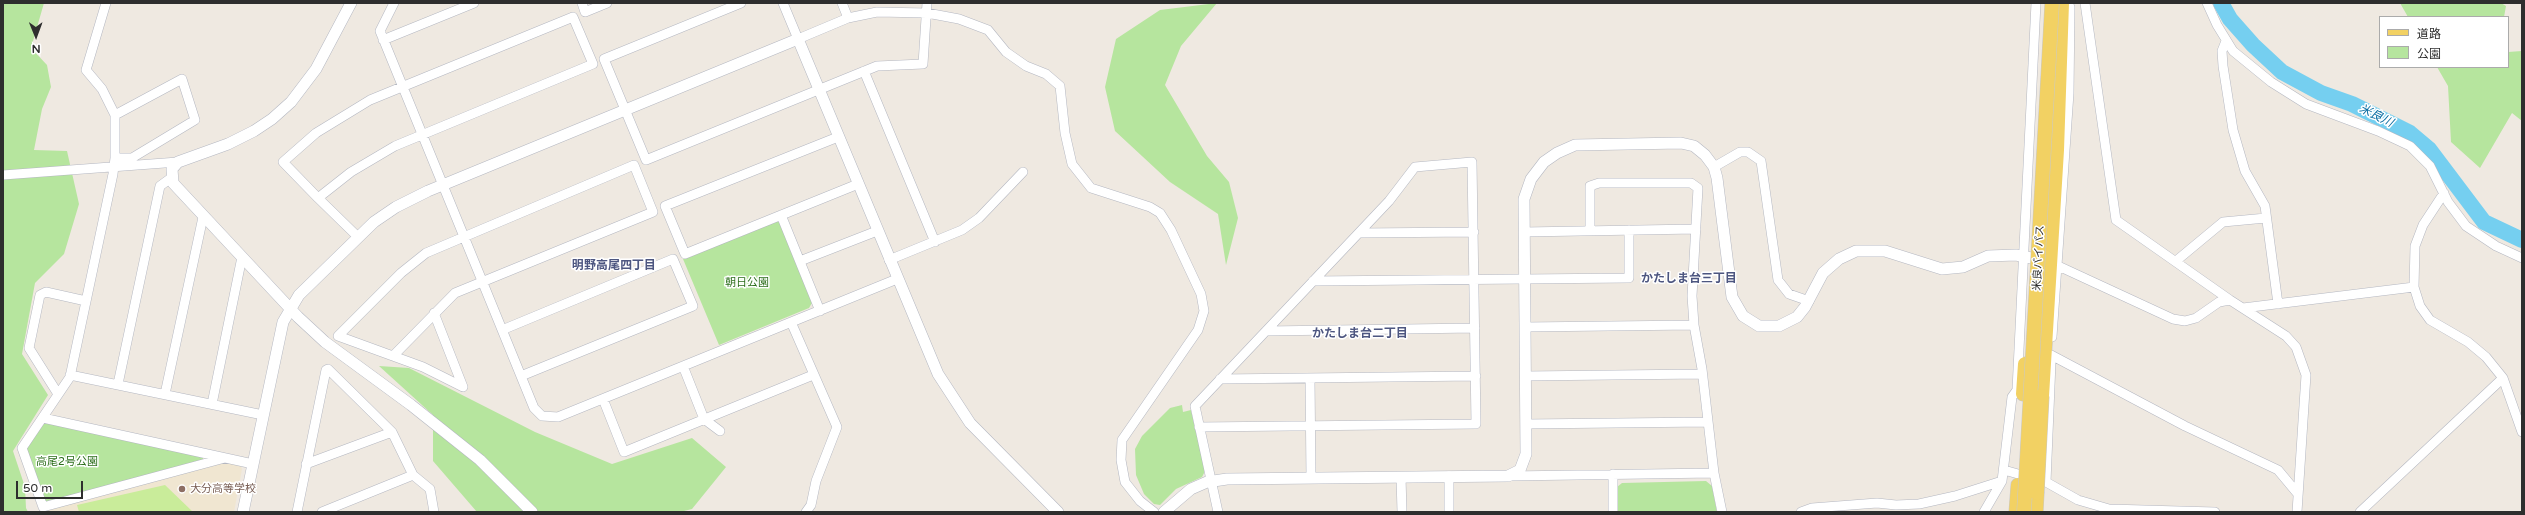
<!DOCTYPE html>
<html>
<head>
<meta charset="utf-8">
<style>
  body { margin:0 }
  #map { position:relative; width:2525px; height:515px; overflow:hidden; background:#efe9e1; font-family:"Varela Round","Noto Sans JP",sans-serif }
  canvas { display:block }
  .frame { position:absolute; inset:0; border:4px solid #2e2e2e; pointer-events:none }
  .legend { position:absolute; left:2379px; top:16px; width:130px; height:52px; box-sizing:border-box; background:#fff; border:1px solid #ababab; margin:0; padding:5px 7px; list-style:none; font-size:12px; color:#2e2e2e }
  .legend li { display:flex; align-items:center; gap:8px; height:20px }
  .legend b { width:20px; border:1px solid #ababab }
  .north { position:absolute; left:16px; top:16px; width:40px; height:40px; -webkit-text-stroke:3px #fff; paint-order:stroke; rotate:179deg; font-size:11px; font-weight:700; line-height:16px; text-align:center; color:#2e2e2e }
  .north::after { content:''; display:block; margin:auto; width:14px; height:18px; background:#2e2e2e; clip-path:polygon(50% 0,100% 100%,50% 72%,0 100%) }
  .scale { position:absolute; left:16px; top:481px; width:67px; height:18px; box-sizing:border-box; border:2px solid #2e2e2e; border-top:0; padding-left:5px; font-size:12px; line-height:14px; white-space:nowrap; color:#2e2e2e; -webkit-text-stroke:3px #fff; paint-order:stroke }
</style>
</head>
<body>
<div id="map">
<canvas width="2525" height="515"></canvas>
<div class="frame"></div>
<ul class="legend">
<li><b style="height:5px;background:#f2d163"></b>道路</li>
<li><b style="height:11px;background:#b6e59e"></b>公園</li>
</ul>
<div class="north">N</div>
<div class="scale">50 m</div>
</div>
<script>
const c = document.querySelector('canvas').getContext('2d');
c.lineJoin = 'round';
function paint(path, color) { c.fillStyle = color; c.fill(path, 'evenodd'); }
const shape = rows => new Path2D(rows.map(r => 'M' + r).join(''));
function strokePath(path, color, width, dash) { c.strokeStyle = color; c.lineWidth = width; c.lineCap = dash ? 'butt' : 'round'; c.setLineDash(dash || []); c.stroke(path); }
function write(font, color, halo, rows, align = 'center') {
  c.font = font + ' "Varela Round","Noto Sans JP",sans-serif'; c.lineWidth = 3; c.setLineDash([]); c.textBaseline = 'middle'; c.strokeStyle = halo; c.fillStyle = color; for (const [text, x, y, turn = 0] of rows) {
    c.save(); c.translate(x, y); c.rotate((+turn || 0) * Math.PI / 180); c.textAlign = isNaN(turn) ? turn : align; if (halo) c.strokeText(text, 0, 0); c.fillText(text, 0, 0); c.restore();
  }
}
const education = shape([
  [224,462,240,465,242,469,234,512,38,512]
]);
const green = shape([
  [3,3,44,3,31,48,47,65,51,87,42,109,34,150,67,151,79,204,64,254,35,283,22,354,48,395,13,451,25,487,26,508,28,512,3,512],
  [1217,3,1181,46,1165,85,1207,156,1229,182,1238,218,1226,265,1218,214,1170,182,1115,131,1105,87,1116,39,1160,10],
  [2400,3,2501,3,2506,6,2504,17,2408,17],
  [2522,51,2522,121,2512,113,2480,168,2451,142,2448,86,2437,67,2508,67,2508,52],
  [780,220,813,301,809,308,719,345,683,259],
  [379,366,409,368,535,432,612,464,692,438,726,467,692,509,680,512,477,512,433,461,433,415],
  [1182,405,1183,412,1191,410,1205,471,1202,477,1176,489,1160,505,1154,504,1144,494,1136,475,1135,449,1142,436,1170,408],
  [46,423,203,457,203,461,48,502,44,500,26,449,42,425],
  [1706,481,1712,486,1717,512,1617,512,1617,487,1622,483]
]);
const pitch = shape([
  [165,485,193,512,79,512,77,505]
]);
const river = shape([
  [2221,3,2230,19,2253,45,2282,72,2321,93,2352,104,2410,133,2429,149,2484,222,2522,240]
]);
const minor = shape([
  [106,3,86,70,102,89,115,115,115,158,113,174,70,377,22,448,43,507,225,458],
  [394,3,380,31,534,408,542,416,558,417,897,279],
  [582,3,585,12,607,3],
  [741,3,604,59,646,160,877,66,923,64,927,3],
  [783,3,798,39,848,18,877,12,927,13,959,19,988,30,1006,52,1026,66,1046,74,1060,86,1065,133,1072,164,1091,188,1150,207,1160,213,1171,230,1201,294,1204,311,1198,330,1122,440,1121,460,1125,482,1140,501,1154,512],
  [842,3,848,18],
  [2085,3,2116,220,2230,300,2286,336,2296,347,2306,375,2297,512],
  [2207,3,2217,25,2233,51,2271,82,2306,104,2378,131,2410,146,2430,166,2448,202,2466,226,2496,246,2522,258],
  [383,40,474,3],
  [2226,41,2222,51,2223,66,2233,130,2245,171,2265,206,2278,304],
  [864,71,935,242],
  [115,115,182,79,195,120,132,158,115,158],
  [838,137,665,206,685,254,858,184],
  [1714,167,1740,152,1748,152,1761,161,1778,280,1789,294,1809,301],
  [3,175,178,162],
  [2444,193,2423,225,2415,246,2414,287,2420,306,2430,320,2468,342,2486,357,2503,378,2522,432],
  [318,198,351,172,395,146,593,64,573,17,370,100,316,133,283,162,318,198,358,237],
  [781,215,820,311],
  [1590,231,1590,186,1599,183,1691,183,1698,188,1692,296,1694,325,1702,369,1714,473,1722,512],
  [1524,232,1696,229],
  [1359,233,1474,232],
  [889,260,962,230,979,218,1023,172],
  [800,261,877,231],
  [2176,261,2223,222,2266,218],
  [2054,264,2173,319,2185,321,2196,318,2219,302,2230,300],
  [1313,281,1629,278,1629,230],
  [2243,308,2414,287],
  [434,313,463,387],
  [791,322,837,427,816,481,811,505,806,512],
  [1525,327,1694,325],
  [502,330,673,259,693,306,521,376],
  [1266,331,1475,328],
  [2052,337,2069,93,2070,7],
  [2051,355,2185,426,2278,470,2298,494],
  [393,356,455,293,653,212,634,165,426,253,401,273,338,336,423,367,463,387],
  [683,366,704,419,720,431],
  [70,375,263,415],
  [1525,376,1702,374],
  [1310,378,1311,478],
  [1220,379,1476,376],
  [118,384,160,186,171,178],
  [58,394,29,348,40,295,46,292,86,301],
  [165,394,203,217],
  [603,399,624,452,813,375],
  [212,404,242,257],
  [43,418,253,464],
  [1526,424,1708,422],
  [1199,427,1476,424,1472,162,1415,167,1389,201,1195,406,1218,512],
  [306,464,392,432],
  [2004,470,2046,482,2078,500,2109,509,2215,512],
  [1613,474,1613,512],
  [1449,476,1449,512],
  [1509,476,1714,473],
  [1401,477,1402,512],
  [2046,482,2051,362],
  [297,512,326,370,328,369,392,432,413,475,430,489,434,512],
  [322,512,413,475],
  [1801,512,1812,508,1877,503,1896,505,1919,504,1955,496,2002,481],
  [1984,512,2002,481,2012,397,2017,390,2036,3],
  [2360,512,2503,378]
]);
const tertiary = shape([
  [351,3,316,69,291,102,272,119,254,131,228,144,178,162,172,169,173,183,298,317,325,342,411,405,480,460,532,512],
  [243,512,283,322,299,295,374,222,396,207,428,191,798,39,938,374,970,423,1058,512],
  [1164,512,1191,489,1207,482,1227,479,1508,476,1520,470,1526,454,1524,199,1531,179,1544,162,1557,153,1575,145,1681,143,1694,146,1705,155,1714,167,1717,178,1732,297,1743,316,1759,326,1779,326,1797,317,1805,307,1823,273,1839,259,1856,251,1885,251,1942,269,1963,267,1988,256,2016,255,2046,261]
]);
const primary = shape([
  [2023,394,2025,364],
  [2042,396,2057,150,2062,3],
  [2016,512,2018,485],
  [2036,512,2037,493]
]);
const primaryBridge = shape([
  [2037,493,2042,396],
  [2024,512,2052,3]
]);
const markers = [
  [182,489,4,"#8d6e63"]
];
const streetNames = [
  ["米良バイパス",2039,258,-87]
];
const parkNames = [
  ["朝日公園",747,283],
  ["高尾2号公園",67,462]
];
const educationNames = [
  ["大分高等学校",190,489]
];
const waterNames = [
  ["米良川",2376,116,27]
];
const neighbourhoodNames = [
  ["明野高尾四丁目",614,266],
  ["かたしま台三丁目",1689,279],
  ["かたしま台二丁目",1360,334]
];
paint(education, '#f0e6d1');
paint(green, '#b6e59e');
paint(pitch, '#c9ec9a');
strokePath(river, '#75cff0', 16);
strokePath(minor, '#b4b7c1', 10);
strokePath(tertiary, '#b4b7c1', 12);
strokePath(primary, '#c9c9c9', 15);
strokePath(minor, '#fff', 9);
strokePath(tertiary, '#fff', 11);
strokePath(primary, '#f2d163', 14);
strokePath(primaryBridge, '#c9c9c9', 15, []);
strokePath(primaryBridge, '#f2d163', 14);
for (const [x, y, r, color] of markers) { const dot = new Path2D(); dot.arc(x, y, r, 0, 2 * Math.PI); c.fillStyle = color; c.fill(dot); strokePath(dot, '#fff', 1.5); }
write('11px', '#2e2e2e', '#fff', streetNames);
write('11px', '#2c6e1b', '#fff', parkNames);
write('11px', '#785e54', '#fff', educationNames, 'left');
write('italic 12px', '#0d6fa3', '#fff', waterNames);
write('bold 12px', '#4d5680', '#fff', neighbourhoodNames);
</script>
</body>
</html>
